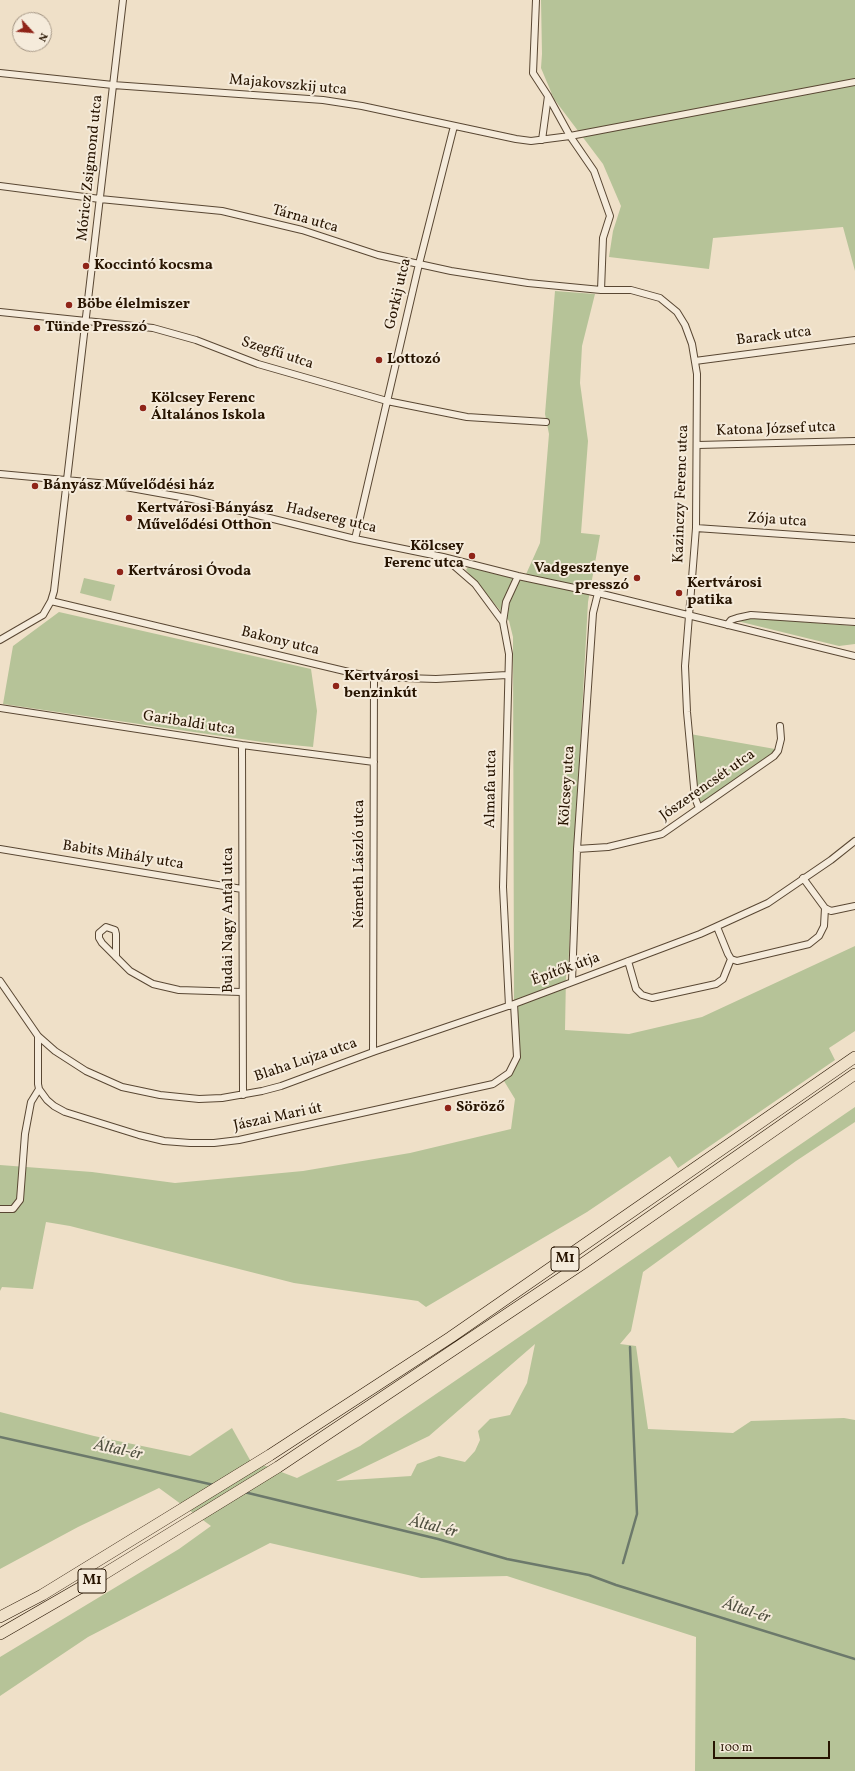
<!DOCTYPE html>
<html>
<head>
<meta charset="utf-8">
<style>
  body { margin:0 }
  #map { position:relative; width:855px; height:1771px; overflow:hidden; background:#efe0c8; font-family:Vollkorn,serif }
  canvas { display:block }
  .north { position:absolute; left:12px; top:12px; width:40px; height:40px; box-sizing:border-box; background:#f5ebdb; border:1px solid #a39584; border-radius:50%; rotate:116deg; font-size:11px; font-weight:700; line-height:16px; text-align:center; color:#271401 }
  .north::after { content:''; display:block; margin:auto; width:14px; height:18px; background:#8f2418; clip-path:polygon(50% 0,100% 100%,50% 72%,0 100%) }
  .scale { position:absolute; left:713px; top:1741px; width:117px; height:18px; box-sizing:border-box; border:2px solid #271401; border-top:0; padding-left:5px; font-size:12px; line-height:14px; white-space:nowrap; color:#271401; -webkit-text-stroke:3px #f5ebdb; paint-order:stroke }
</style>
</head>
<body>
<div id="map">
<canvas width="855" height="1771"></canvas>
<div class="north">N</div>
<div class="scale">100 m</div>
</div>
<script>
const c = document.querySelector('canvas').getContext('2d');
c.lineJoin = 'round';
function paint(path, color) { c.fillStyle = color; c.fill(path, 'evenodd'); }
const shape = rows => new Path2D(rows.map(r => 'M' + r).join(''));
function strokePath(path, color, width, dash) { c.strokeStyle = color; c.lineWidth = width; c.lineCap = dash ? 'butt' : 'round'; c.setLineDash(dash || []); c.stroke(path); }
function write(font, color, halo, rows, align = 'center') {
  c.font = font + ' Vollkorn,serif'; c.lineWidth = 4; c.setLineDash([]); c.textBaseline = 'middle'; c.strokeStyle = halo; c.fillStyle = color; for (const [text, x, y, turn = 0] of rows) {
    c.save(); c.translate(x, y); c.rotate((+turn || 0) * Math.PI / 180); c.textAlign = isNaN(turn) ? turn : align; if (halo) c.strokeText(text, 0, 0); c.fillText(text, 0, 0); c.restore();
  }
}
const green = shape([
  [541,0,855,0,855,271,843,227,713,238,709,269,609,257,613,231,621,206,603,164,554,99,541,68,542,54],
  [555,291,595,294,582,346,580,383,588,441,581,533,600,535,588,602,568,969,566,976,565,1030,629,1034,702,1017,855,946,855,1031,829,1048,835,1060,678,1168,670,1156,587,1212,426,1307,418,1301,294,1283,70,1226,46,1222,33,1289,2,1287,0,1291,0,1165,92,1172,175,1183,303,1171,410,1153,511,1129,515,1099,504,1081,511,1074,520,1052,514,1000,513,637,509,621,466,570,468,567,523,581,540,543,549,434,545,414],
  [84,578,115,585,111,601,80,593],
  [59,612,311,669,317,711,313,747,262,742,3,704,13,646],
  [751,618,855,626,855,644,839,646,733,620],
  [690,734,775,749,775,751,700,804,696,795],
  [855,1107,855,1122,796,1161,643,1272,631,1331,620,1344,636,1346,648,1429,733,1433,751,1421,844,1418,855,1420,855,1771,695,1771,696,1637,507,1576,421,1578,270,1543,88,1637,0,1696,0,1657,179,1549,211,1526,159,1488,78,1527,0,1569,0,1412,94,1436,190,1456,232,1428,250,1460,297,1478,360,1446],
  [535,1344,527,1383,510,1415,490,1419,478,1431,480,1440,475,1451,465,1462,439,1456,417,1464,411,1476,336,1481,429,1436]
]);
const stream = shape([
  [0,1437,214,1485],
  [244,1492,438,1539,507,1559,589,1575,616,1585,855,1659],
  [623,1563,637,1514,630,1347]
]);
const minor = shape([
  [536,0,533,73,548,96,570,136,594,171,610,216,603,238,601,290],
  [0,73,113,85,323,100,362,106,516,139,531,141,570,136,855,82],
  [542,140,548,96],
  [0,186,100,199,222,211,302,230,378,255,451,271,528,283,601,290,631,290,660,298,677,312,685,325,692,344,697,374,696,528,685,666,687,712,695,798,699,808],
  [0,312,153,328,196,340,258,364,387,401,467,417,546,422],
  [695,361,855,340],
  [698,445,855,441],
  [0,474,109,484,192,499,355,539,443,557,518,576,598,593,855,656],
  [696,528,855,539],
  [355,539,419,264,454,126],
  [445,558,475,584,503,622],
  [51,601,353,673,374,677,436,679,507,675],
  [727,625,731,620,737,618,751,615,855,622],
  [0,640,43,615,51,601,54,591,123,0],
  [0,708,242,745,374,762],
  [242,745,243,1095],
  [0,849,242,889],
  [577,849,608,847,662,834,774,756,778,751,781,739,780,726],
  [803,878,825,908,831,911,855,906],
  [717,927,728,954,731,959,737,961,809,944,819,936,824,926,825,908],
  [116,957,116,934,115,930,106,927,99,933,99,938,102,943,130,971,153,984,179,990,241,992],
  [628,961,636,989,642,995,652,998,716,984,723,979,731,959],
  [0,981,38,1036,55,1051,86,1071,122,1087,160,1095,199,1099,222,1098,262,1091,281,1086,373,1052,514,1004,700,934,768,903,831,860,855,841],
  [572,981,577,849,593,613,598,593],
  [509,1006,503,887,509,654,503,622,506,602,518,576],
  [38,1036,38,1084,39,1089,47,1100,54,1106,65,1112,139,1135,164,1141,190,1143,214,1143,239,1140,493,1084,509,1073,517,1057,514,1004],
  [373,1052,374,677],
  [0,1209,13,1209,20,1200,25,1134,31,1102,39,1089]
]);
const motorway = shape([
  [0,1617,42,1595,270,1455,451,1337,855,1057],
  [0,1634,104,1574,278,1467,585,1262,855,1074]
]);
const markers = [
  [86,266,4,"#8f2418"],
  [69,305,4,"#8f2418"],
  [37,328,4,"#8f2418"],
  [379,360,4,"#8f2418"],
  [143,408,4,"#8f2418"],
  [35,486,4,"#8f2418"],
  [129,518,4,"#8f2418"],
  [472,556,4,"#8f2418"],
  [120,572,4,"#8f2418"],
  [637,578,4,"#8f2418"],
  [679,593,4,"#8f2418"],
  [336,686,4,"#8f2418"],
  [448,1108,4,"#8f2418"]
];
const shields = [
  [565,1259,28],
  [92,1581,28]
];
const shieldNames = [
  ["M1",565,1259],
  ["M1",92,1581]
];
const streetNames = [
  ["Majakovszkij utca",288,86,5],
  ["Móricz Zsigmond utca",91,168,-84],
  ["Tárna utca",305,220,16],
  ["Gorkij utca",399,294,-77],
  ["Barack utca",774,337,-7],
  ["Szegfű utca",277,354,18],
  ["Katona József utca",776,430,-2],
  ["Kazinczy Ferenc utca",682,494,-88],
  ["Hadsereg utca",331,519,13],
  ["Zója utca",777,521,4],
  ["Bakony utca",280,642,14],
  ["Garibaldi utca",189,724,9],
  ["Kölcsey utca",568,786,-86],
  ["Jószerencsét utca",708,786,-35],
  ["Almafa utca",492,789,-89],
  ["Babits Mihály utca",123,856,9],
  ["Németh László utca",360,864,-90],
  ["Budai Nagy Antal utca",229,920,-90],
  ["Építők útja",566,970,-20],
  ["Blaha Lujza utca",306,1061,-19],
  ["Jászai Mari út",278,1118,-12]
];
const poiNames = [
  ["Koccintó kocsma",94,266],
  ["Böbe élelmiszer",77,305],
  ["Tünde Presszó",45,328],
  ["Lottozó",387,360],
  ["Kölcsey Ferenc",151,399],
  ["Általános Iskola",151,416],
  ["Bányász Művelődési ház",43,486],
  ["Kertvárosi Bányász",137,509],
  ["Művelődési Otthon",137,526],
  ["Kölcsey",464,547,"right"],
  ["Ferenc utca",464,564,"right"],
  ["Vadgesztenye",629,569,"right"],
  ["presszó",629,586,"right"],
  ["Kertvárosi Óvoda",128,572],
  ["Kertvárosi",687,584],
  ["patika",687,601],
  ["Kertvárosi",344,677],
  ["benzinkút",344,694],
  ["Söröző",456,1108]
];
const waterNames = [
  ["Által-ér",118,1451,12],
  ["Által-ér",433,1528,14],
  ["Által-ér",746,1612,18]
];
paint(green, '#b6c398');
strokePath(stream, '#6c796b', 2.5);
strokePath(minor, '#594733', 8);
strokePath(motorway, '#271401', 12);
strokePath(minor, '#f5ebdb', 6);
strokePath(motorway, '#efe0c8', 11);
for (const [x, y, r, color] of markers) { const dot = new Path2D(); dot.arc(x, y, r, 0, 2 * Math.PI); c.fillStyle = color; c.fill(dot); strokePath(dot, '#f5ebdb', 1.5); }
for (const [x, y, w] of shields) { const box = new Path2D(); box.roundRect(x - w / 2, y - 12, w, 24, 3); c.fillStyle = '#f5ebdb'; c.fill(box); strokePath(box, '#271401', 1); }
write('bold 14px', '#271401', null, shieldNames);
write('15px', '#271401', '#f5ebdb', streetNames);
write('bold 15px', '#271401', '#f5ebdb', poiNames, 'left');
write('italic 16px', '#4f4f3f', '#f5ebdb', waterNames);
</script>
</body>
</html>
